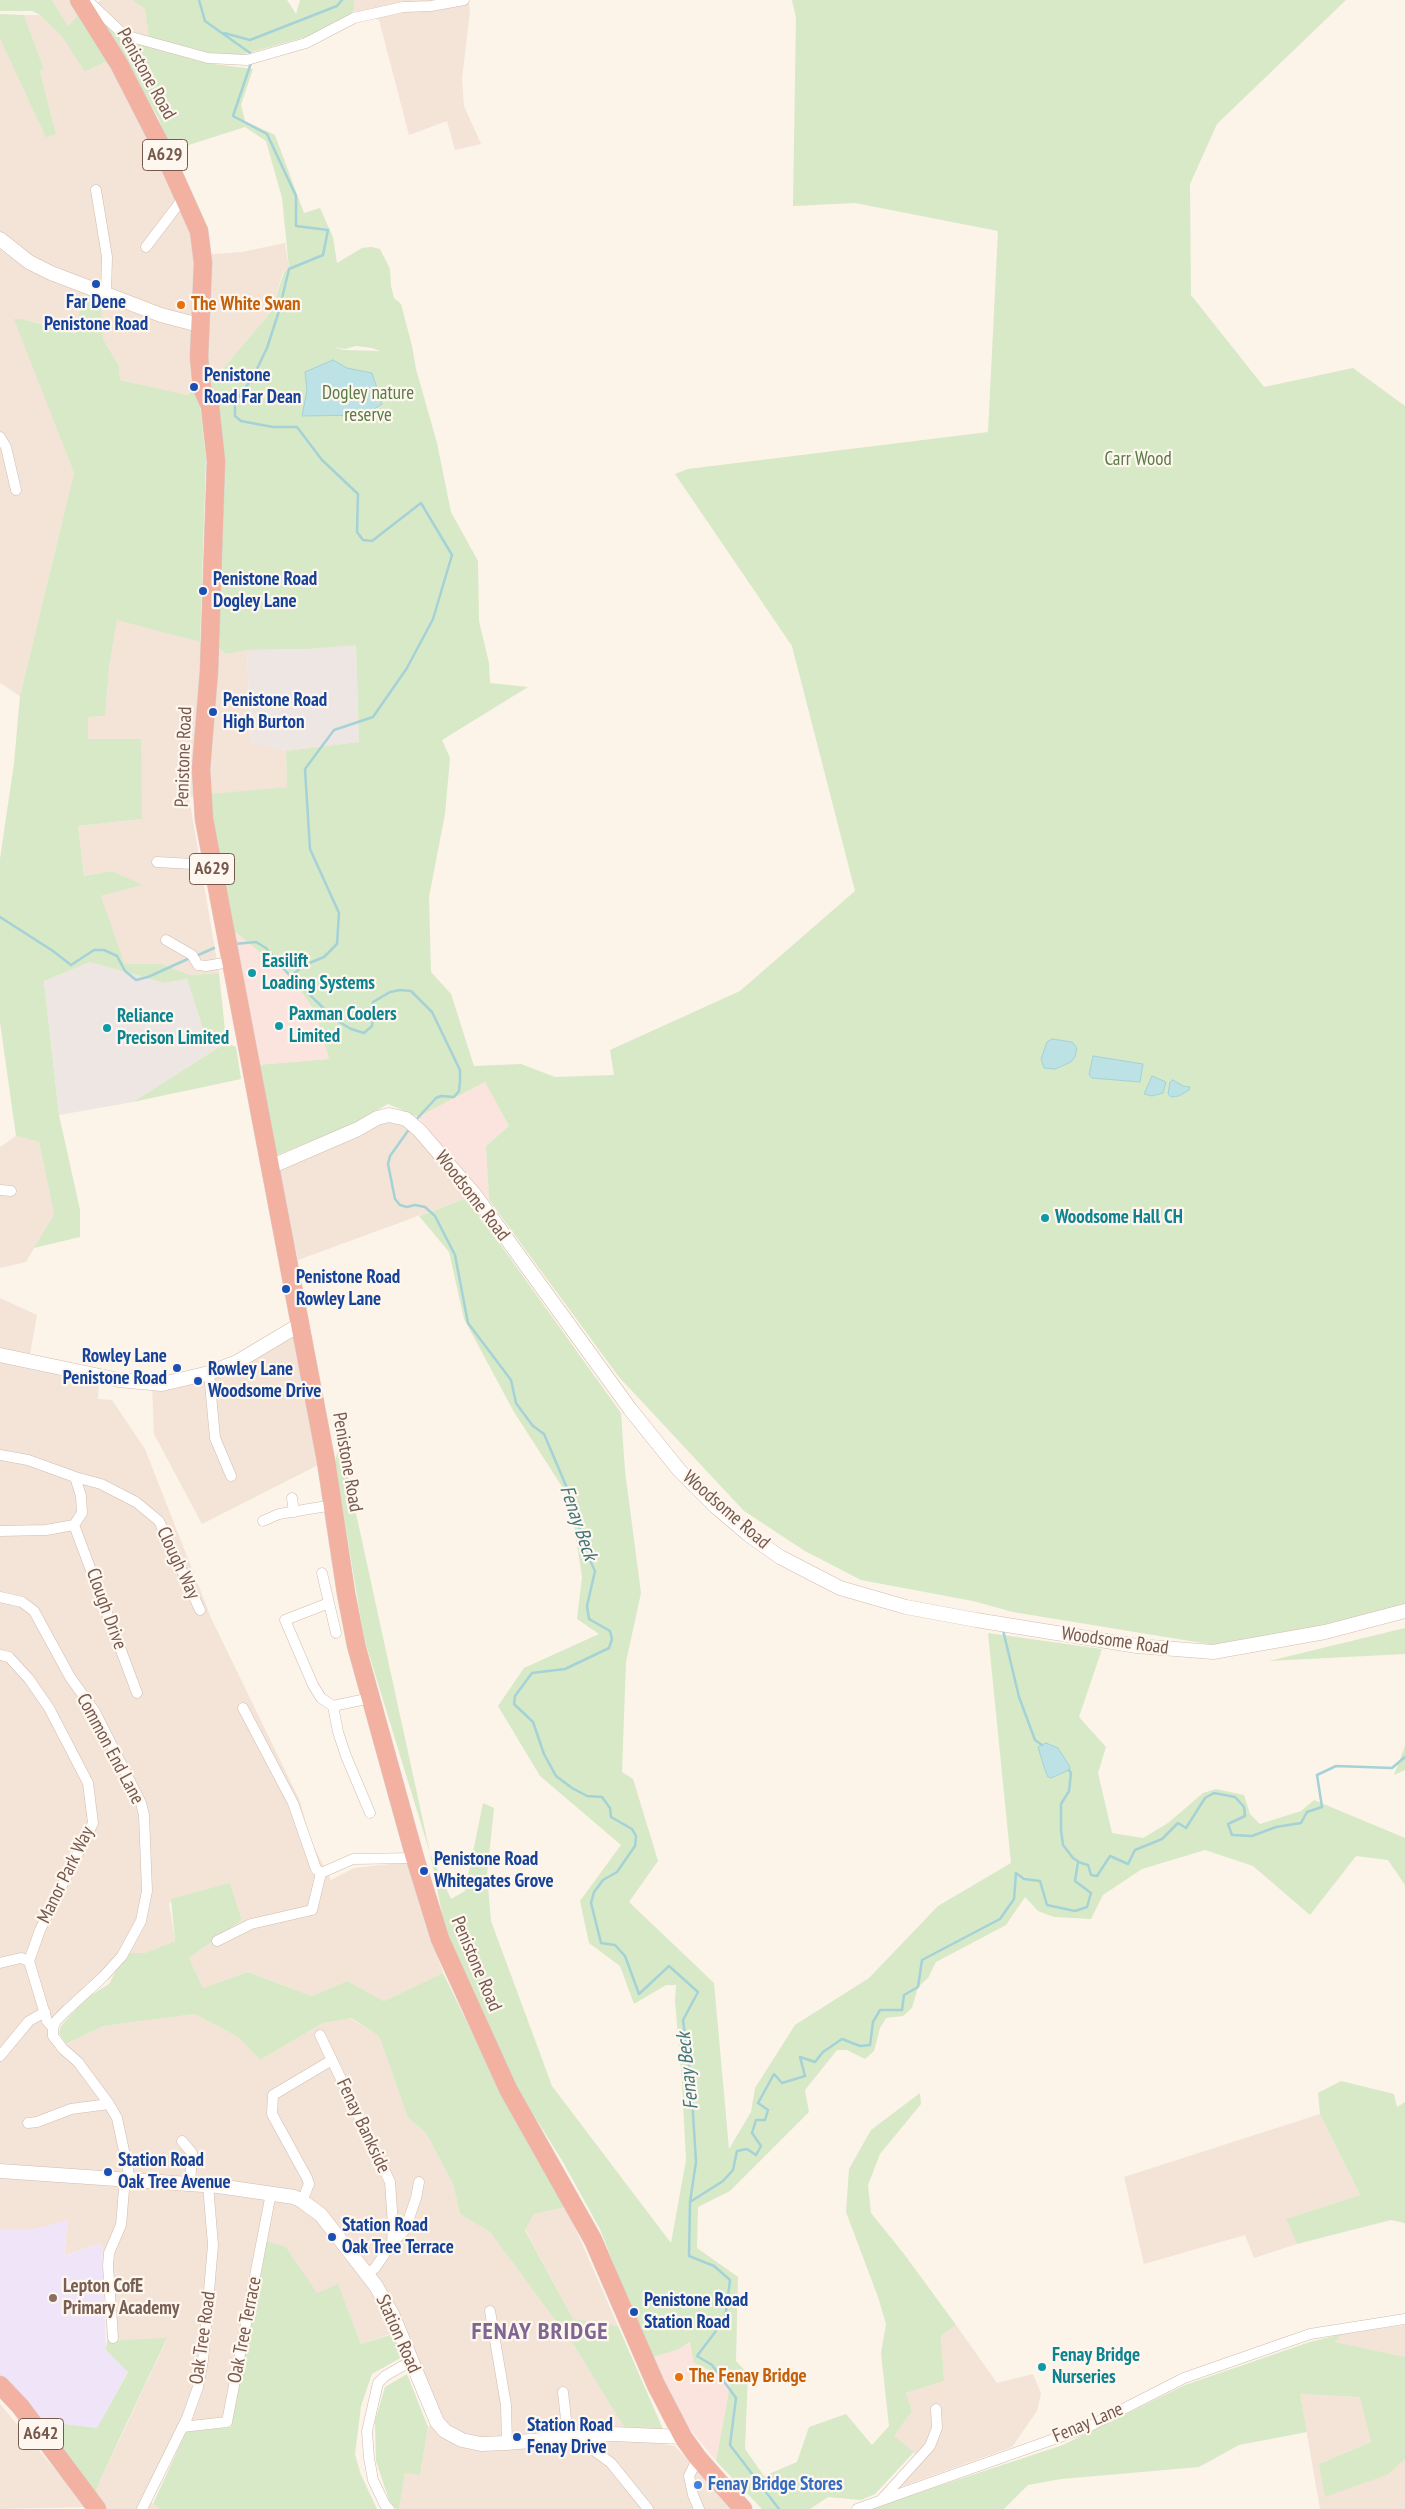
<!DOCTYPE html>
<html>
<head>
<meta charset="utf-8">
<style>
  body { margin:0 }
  canvas { display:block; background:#fcf3e9 }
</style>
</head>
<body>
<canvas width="1405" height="2509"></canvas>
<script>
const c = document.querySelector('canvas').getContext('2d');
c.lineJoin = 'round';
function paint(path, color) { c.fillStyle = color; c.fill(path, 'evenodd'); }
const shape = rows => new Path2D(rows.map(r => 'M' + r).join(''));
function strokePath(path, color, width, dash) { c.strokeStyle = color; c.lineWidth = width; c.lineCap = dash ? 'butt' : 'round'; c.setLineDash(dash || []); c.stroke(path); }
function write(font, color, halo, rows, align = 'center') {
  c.font = font + ' "PT Sans Narrow",sans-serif'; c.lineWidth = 4.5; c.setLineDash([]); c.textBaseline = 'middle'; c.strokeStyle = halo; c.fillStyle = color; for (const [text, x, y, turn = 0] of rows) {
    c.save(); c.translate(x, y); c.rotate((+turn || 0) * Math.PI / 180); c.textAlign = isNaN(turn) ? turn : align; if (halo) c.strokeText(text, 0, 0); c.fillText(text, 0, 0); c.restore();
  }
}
const residential = shape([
  [52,0,74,0,81,12,68,26],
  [101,0,132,0,145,9,149,38,124,29,95,4],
  [354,0,468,0,470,11,462,79,464,106,481,144,455,150,447,121,409,135,379,20,354,11],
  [24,15,40,15,61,34,85,72,107,61,147,130,175,186,199,255,242,252,285,243,289,268,283,272,271,312,220,372,205,377,188,395,120,380,119,366,103,339,22,319,15,319,74,473,20,696,0,683,0,39,46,138,56,134,40,71,44,69],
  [117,619,200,642,214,644,226,654,247,649,251,742,286,751,287,787,189,797,219,973,190,975,162,964,125,964,101,896,142,885,112,871,84,876,78,826,142,819,88,739,88,717,105,716,109,668],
  [390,1117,415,1130,467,1198,298,1260,277,1170],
  [16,1136,39,1142,54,1214,26,1262,0,1268,0,1147],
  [0,1298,37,1315,29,1360,99,1376,98,1399,112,1400,145,1449,212,1620,300,1801,311,1841,331,1880,354,1868,408,1862,443,1973,384,2001,347,1981,312,1996,248,1972,203,1988,189,1958,242,1920,230,1883,169,1903,175,1941,145,1953,125,1953,82,1990,55,2018,58,2048,104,2026,195,2014,238,2037,260,2060,323,2023,350,2018,379,2036,408,2118,426,2133,453,2184,460,2214,490,2232,575,2347,631,2438,675,2446,731,2509,399,2509,405,2472,420,2475,428,2427,440,2418,405,2329,361,2344,338,2285,317,2294,286,2247,224,2417,180,2423,143,2497,161,2509,104,2509,94,2494,167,2339,107,2341,102,2243,64,2255,68,2221,30,2230,0,2230],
  [299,1325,326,1461,202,1524,154,1434,152,1383,209,1373],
  [1320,2114,1360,2195,1286,2219,1297,2244,1254,2258,1245,2235,1144,2264,1124,2177],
  [566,2207,618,2326,573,2319,525,2229,534,2214],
  [956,2325,997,2383,1033,2374,1041,2393,1037,2411,1012,2447,898,2488,923,2460,894,2436,912,2411,906,2393,944,2381,941,2336],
  [1405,2325,1405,2357,1334,2342,1342,2334],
  [1300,2394,1361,2397,1371,2442,1319,2464,1389,2474,1405,2459,1405,2509,1320,2509],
  [0,2404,87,2507,0,2509]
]);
const commercial = shape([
  [229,927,296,981,316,1012,329,1059,257,1065],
  [485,1082,509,1126,486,1146,489,1200,418,1117],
  [691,2342,694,2363,731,2380,716,2461,685,2423,651,2358,679,2349]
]);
const industrial = shape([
  [356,644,359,742,286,751,251,742,247,650,308,649],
  [90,962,164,983,187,979,206,1038,225,1030,226,1043,133,1102,59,1115,44,981]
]);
const education = shape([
  [68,2220,64,2255,102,2243,106,2350,128,2371,97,2428,40,2421,0,2377,0,2230,30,2230]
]);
const green = shape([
  [0,0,52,0,68,26,81,12,107,61,85,72,61,35,40,15,32,11,0,11],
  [132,0,287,0,296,14,300,0,354,0,354,11,347,19,313,35,241,55,210,53,149,38,145,9],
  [792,0,1346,0,1217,124,1190,184,1191,295,1264,387,1353,368,1405,406,1405,1612,1251,1651,1013,1612,973,1601,861,1580,805,1551,744,1511,619,1377,489,1200,486,1146,509,1126,485,1082,418,1117,388,1104,355,1123,275,1156,257,1065,329,1059,316,1013,293,979,229,927,210,817,211,794,287,787,286,751,359,742,356,645,308,649,247,650,226,654,214,644,205,377,220,372,271,312,284,272,289,268,282,198,266,141,245,127,170,151,158,117,95,16,123,40,206,63,253,69,241,105,245,121,275,135,304,213,320,208,333,237,337,263,362,248,371,247,380,249,390,269,391,286,394,298,401,304,412,346,416,369,437,443,451,512,478,561,479,621,489,663,490,683,528,687,442,740,450,758,445,814,429,897,431,972,451,994,474,1066,521,1064,555,1077,614,1075,610,1050,740,991,855,891,792,646,675,474,688,469,988,432,998,231,855,203,793,206,796,18],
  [356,346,372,348,380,351,344,350,333,347,345,349],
  [0,14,24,15,44,69,40,71,56,134,46,138,0,39],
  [83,296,101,301,103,339,119,366,120,380,188,395,198,385,206,459,200,642,117,620,109,668,105,716,88,717,88,739,141,739,142,819,78,826,84,876,112,871,143,885,101,896,125,964,162,964,190,975,219,973,225,1030,206,1038,187,979,164,983,90,962,44,981,59,1115,80,1210,80,1237,34,1248,54,1214,39,1142,16,1136,0,1022,0,859,14,763,20,696,74,473,14,319,22,319,75,333],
  [226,1043,236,1047,241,1079,133,1102],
  [467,1198,621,1413,625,1471,641,1593,626,1662,622,1772,633,1779,658,1861,629,1902,714,1983,729,2149,751,2112,755,2088,795,2025,869,1978,938,1906,1011,1863,988,1633,1102,1649,1079,1717,1106,1747,1098,1773,1112,1833,1143,1838,1168,1823,1203,1793,1216,1789,1244,1795,1250,1814,1260,1824,1301,1811,1314,1800,1405,1838,1405,1885,1388,1860,1356,1856,1310,1915,1253,1866,1205,1850,1142,1869,1103,1895,1091,1919,1054,1917,1038,1911,1025,1897,1006,1925,936,1962,928,1978,918,1987,912,2008,903,2016,886,2018,880,2028,874,2051,865,2059,847,2050,837,2050,805,2090,809,2112,730,2191,698,2207,697,2248,738,2277,736,2361,748,2374,745,2449,764,2476,797,2462,809,2427,846,2414,872,2445,889,2426,881,2353,886,2324,878,2297,846,2212,849,2169,871,2130,920,2093,921,2104,880,2154,868,2185,871,2213,904,2254,956,2325,941,2336,944,2381,906,2393,912,2411,894,2436,914,2452,875,2494,861,2500,828,2497,810,2509,762,2509,716,2461,731,2380,694,2363,690,2342,679,2349,651,2358,600,2229,563,2162,515,2085,445,1929,430,1853,364,1638,335,1462,340,1440,430,1853,451,1899,465,1891,483,1803,494,1808,487,1875,491,1921,552,2086,671,2243,686,2160,682,2082,675,2001,676,1985,666,1985,634,2004,620,1966,589,1943,580,1901,621,1845,540,1776,498,1706,524,1668,599,1634,577,1619,582,1577,570,1499,514,1412,464,1319,449,1252,419,1216],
  [1405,1628,1405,1654,1269,1661],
  [1405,1746,1405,1770,1394,1775],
  [230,1883,242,1920,189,1958,203,1988,248,1972,312,1996,347,1981,384,2001,443,1973,503,2096,566,2207,534,2214,525,2230,573,2319,618,2326,663,2429,624,2427,575,2347,490,2232,460,2214,453,2184,426,2133,408,2118,379,2036,351,2018,323,2023,260,2060,238,2037,195,2014,104,2026,66,2044,59,2033,61,2026,85,1999,109,1984,125,1953,145,1953,175,1941,171,1899],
  [1341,2081,1394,2094,1397,2107,1405,2102,1405,2223,1391,2220,1297,2244,1286,2219,1360,2195,1320,2114,1318,2093],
  [266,2241,286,2247,317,2293,338,2284,361,2344,393,2334,404,2356,372,2374,361,2406,355,2454,361,2475,377,2509,161,2509,153,2504,186,2432,231,2427],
  [1342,2334,1335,2342,1405,2357,1405,2459,1389,2474,1325,2497,1319,2464,1371,2442,1360,2397,1300,2394,1307,2432,1239,2445,1199,2467,1061,2479,1028,2485,1004,2509,869,2509,1063,2445,1185,2385,1310,2342],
  [167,2338,123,2431,94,2494,40,2421,97,2428,128,2372,106,2350,107,2341],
  [407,2374,428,2427,420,2475,405,2473,399,2509,396,2509,389,2500,376,2461,375,2421,385,2387]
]);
const water = shape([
  [333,360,347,368,372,373,382,404,365,415,302,416,307,390,305,372,333,360],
  [1052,1039,1072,1042,1077,1048,1075,1057,1071,1062,1055,1069,1044,1068,1041,1059,1047,1042,1052,1039],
  [1093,1056,1143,1064,1140,1082,1092,1078,1089,1075,1093,1056],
  [1152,1076,1166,1082,1163,1093,1152,1096,1144,1094,1152,1076],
  [1173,1080,1183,1086,1190,1087,1189,1090,1179,1096,1171,1097,1168,1094,1170,1082,1173,1080],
  [1046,1743,1058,1748,1070,1767,1069,1770,1051,1778,1048,1777,1045,1770,1038,1747,1046,1743]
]);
const stream = shape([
  [199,0,205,21,253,55],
  [224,33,250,40,337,6,342,0],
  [251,63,233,116,267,134,296,196,296,226,328,230,323,255,289,269,279,311,267,348,253,377,235,402,235,416,241,421,273,427,297,427,322,460,358,494,357,532,363,540,372,541,421,503,452,555,433,619,407,668,373,717,334,730,305,769,310,849,339,913,337,944,324,957,302,966,291,977,336,1020,351,1029,364,1033,372,1026,373,1019,370,1010,373,1002,390,992,400,990,411,991,432,1012,460,1070,460,1081,459,1091,454,1097,441,1096,436,1098,415,1121],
  [0,917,53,951,71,965,94,950,104,950,117,956,125,971,136,980,148,977,190,958],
  [234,944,256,942,266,948,291,977],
  [196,956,214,948],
  [410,1128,390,1156,388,1164,395,1199,400,1205,407,1207,415,1205,425,1207,435,1216,455,1255,468,1323,511,1380,516,1403,521,1410,533,1426,544,1434,570,1495,578,1525,584,1537,586,1552,595,1571,587,1606,589,1619,610,1631,612,1639,609,1648,565,1669,532,1673,515,1696,514,1704,533,1722,544,1754,556,1776,572,1788,587,1796,602,1797,610,1808,611,1817,632,1829,636,1836,635,1846,617,1872,603,1880,594,1892,591,1903,601,1943,615,1945,625,1956,639,1994,669,1966,698,1992,683,2020,691,2081,696,2162,690,2202,689,2256,714,2266,730,2280,725,2319,697,2356,712,2365,736,2398,730,2445,779,2509],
  [1003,1630,1019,1697,1035,1740,1042,1745],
  [1069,1770,1071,1773,1069,1791,1061,1804,1061,1830,1063,1845,1073,1858,1079,1862],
  [690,2202,723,2181,733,2170,737,2151,747,2149,756,2155,761,2146,752,2133,756,2120,765,2120,768,2110,758,2103,774,2074,782,2083,805,2076,800,2057,815,2062,823,2052,842,2039,860,2046,870,2045,873,2022,880,2010,902,2010,904,1995,918,1987,922,1960,1000,1919,1014,1899,1016,1873,1024,1879,1040,1881,1047,1905,1075,1911,1087,1907,1091,1893,1075,1881,1078,1862,1088,1865,1091,1875,1097,1876,1110,1856,1128,1864,1135,1850,1162,1839,1178,1823,1186,1828,1205,1798,1214,1793,1235,1797,1244,1807,1245,1816,1228,1824,1232,1835,1252,1836,1276,1827,1301,1823,1307,1812,1322,1807,1317,1775,1336,1766,1392,1768,1405,1757]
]);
const street = shape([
  [87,0,124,35,208,58,247,60,306,43,354,18,403,7,431,6,464,0],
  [96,190,107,257,106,293],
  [146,247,184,197],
  [0,437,6,447,16,490],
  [157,862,211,865],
  [166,940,192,955,198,965,206,966,230,962],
  [0,1190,11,1191],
  [209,1373,215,1438,231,1476],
  [0,1455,28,1460,75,1477,81,1496,82,1513,74,1525,46,1530,0,1531],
  [75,1477,101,1484,136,1502,159,1521,200,1610],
  [292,1498,294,1512],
  [263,1521,279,1514,333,1505],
  [74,1525,137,1693],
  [322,1573,336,1633],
  [0,1597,22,1602,34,1611,70,1677,95,1712,141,1803,144,1815,147,1891,141,1921,122,1956,103,1977,68,2009,56,2021,53,2028,53,2036,63,2049,78,2062,109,2104,117,2118,130,2179],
  [329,1603,285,1620,313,1685,321,1698,333,1706,371,1698],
  [0,1655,9,1657,29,1679,49,1708,88,1783,93,1823,40,1930,29,1961,47,2021,53,2028],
  [333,1706,338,1732,346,1756,370,1813],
  [243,1708,293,1803,316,1869,321,1873,353,1859,415,1858],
  [217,1941,251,1924,312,1910,321,1873],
  [0,1963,21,1958,29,1961],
  [320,2035,390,2182,393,2224,392,2243,375,2268,367,2274],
  [0,2056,29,2021,45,2012],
  [28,2123,37,2122,71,2109,109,2104],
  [182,2141,192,2153,190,2184],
  [302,2201,309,2184,307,2178,272,2114,273,2095,332,2060],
  [392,2243,405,2230,416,2198,419,2182],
  [490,2311,506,2405,507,2443],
  [113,2338,108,2266,109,2253,121,2225,125,2178],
  [563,2392,568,2437],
  [182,2427,227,2422,271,2193],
  [576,2437,611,2463,648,2509],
  [698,2458,689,2476,693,2495,699,2509],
  [882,2499,930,2446,937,2428,936,2409],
  [142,2509,187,2418,198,2387,203,2360,213,2245,208,2185],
  [389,2509,385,2505,373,2480,369,2458,367,2431,378,2383,385,2376,411,2361],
  [857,2509,1088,2427,1184,2378,1310,2334,1405,2319]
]);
const secondary = shape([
  [0,239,29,262,51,273,161,315,199,325],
  [270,1167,358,1129,377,1118,389,1115,406,1119,419,1130,475,1195,630,1409,679,1470,716,1507,749,1535,780,1557,840,1588,906,1607,976,1620,1137,1646,1213,1652,1325,1632,1405,1611],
  [0,1355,119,1380,162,1384,209,1373,237,1362,299,1325],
  [0,2171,218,2186,294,2197,302,2201,321,2215,376,2286,393,2316,437,2422,445,2431,462,2440,481,2444,507,2443,612,2434,683,2437]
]);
const highway = shape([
  [79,0,119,64,159,142,199,231,203,263,199,358,202,388,210,406,216,461,209,671,201,769,204,819,326,1461,346,1593,356,1645,415,1858,440,1939,508,2089,593,2240,656,2385,683,2437,698,2458,743,2509],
  [0,2385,20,2406,97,2509]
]);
const markers = [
  [96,284,5,"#1a4fb4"],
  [181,305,5,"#e8710a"],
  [194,387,5,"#1a4fb4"],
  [203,591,5,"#1a4fb4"],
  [213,712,5,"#1a4fb4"],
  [252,973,5,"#0f9aa8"],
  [279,1026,5,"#0f9aa8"],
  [107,1028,5,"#0f9aa8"],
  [1045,1218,5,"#0f9aa8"],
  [286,1289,5,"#1a4fb4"],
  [177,1368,5,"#1a4fb4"],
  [198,1381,5,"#1a4fb4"],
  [424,1871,5,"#1a4fb4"],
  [108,2172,5,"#1a4fb4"],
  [332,2237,5,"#1a4fb4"],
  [53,2298,5,"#8d6e63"],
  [634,2312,5,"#1a4fb4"],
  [1042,2367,5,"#0f9aa8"],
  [679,2377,5,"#e8710a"],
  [517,2437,5,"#1a4fb4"],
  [698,2485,5,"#3f7fe0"]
];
const shields = [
  [165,155,45],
  [212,869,45],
  [41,2434,45]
];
const shieldNames = [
  ["A629",165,155],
  ["A629",212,869],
  ["A642",41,2434]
];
const streetNames = [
  ["Penistone Road",146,74,61],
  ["Penistone Road",184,757,-88],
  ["Woodsome Road",472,1196,52],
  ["Penistone Road",347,1462,80],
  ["Woodsome Road",726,1510,41],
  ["Clough Way",178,1563,65],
  ["Clough Drive",106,1609,70],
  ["Woodsome Road",1115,1641,8],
  ["Common End Lane",110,1749,62],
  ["Manor Park Way",66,1875,-64],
  ["Penistone Road",476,1964,67],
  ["Fenay Bankside",363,2126,65],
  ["Oak Tree Terrace",245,2330,-79],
  ["Station Road",398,2334,66],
  ["Oak Tree Road",203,2338,-82],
  ["Fenay Lane",1088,2423,-23]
];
const transitNames = [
  ["Far Dene",96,303,"center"],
  ["Penistone Road",96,325,"center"],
  ["Penistone",204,376],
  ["Road Far Dean",204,398],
  ["Penistone Road",213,580],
  ["Dogley Lane",213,602],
  ["Penistone Road",223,701],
  ["High Burton",223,723],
  ["Penistone Road",296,1278],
  ["Rowley Lane",296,1300],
  ["Rowley Lane",167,1357,"right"],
  ["Penistone Road",167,1379,"right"],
  ["Rowley Lane",208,1370],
  ["Woodsome Drive",208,1392],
  ["Penistone Road",434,1860],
  ["Whitegates Grove",434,1882],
  ["Station Road",118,2161],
  ["Oak Tree Avenue",118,2183],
  ["Station Road",342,2226],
  ["Oak Tree Terrace",342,2248],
  ["Penistone Road",644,2301],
  ["Station Road",644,2323],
  ["Station Road",527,2426],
  ["Fenay Drive",527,2448]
];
const foodNames = [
  ["The White Swan",191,305],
  ["The Fenay Bridge",689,2377]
];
const parkNames = [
  ["Dogley nature",368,394],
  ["reserve",368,416],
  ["Carr Wood",1138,460]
];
const cultureNames = [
  ["Easilift",262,962],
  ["Loading Systems",262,984],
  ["Paxman Coolers",289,1015],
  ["Limited",289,1037],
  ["Reliance",117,1017],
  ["Precison Limited",117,1039],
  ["Woodsome Hall CH",1055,1218],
  ["Fenay Bridge",1052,2356],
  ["Nurseries",1052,2378]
];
const educationNames = [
  ["Lepton CofE",63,2287],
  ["Primary Academy",63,2309]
];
const shopNames = [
  ["Fenay Bridge Stores",708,2485]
];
const waterNames = [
  ["Fenay Beck",578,1523,71],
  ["Fenay Beck",688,2071,-96]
];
const districtNames = [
  ["FENAY BRIDGE",540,2332]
];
paint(residential, '#f3e4d7');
paint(commercial, '#fbe4dd');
paint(industrial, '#ede6e2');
paint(education, '#f0e5f8');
paint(green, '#d8e9c7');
paint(water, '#bde2e5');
strokePath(water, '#a4d2d7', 1);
strokePath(stream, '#a4d2d7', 2.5);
strokePath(street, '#d0bcb1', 11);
strokePath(secondary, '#d3bcaf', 15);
strokePath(highway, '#d9d0cd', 19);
strokePath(street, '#fff', 10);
strokePath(secondary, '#fff', 14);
strokePath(highway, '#f3b1a2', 18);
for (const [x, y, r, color] of markers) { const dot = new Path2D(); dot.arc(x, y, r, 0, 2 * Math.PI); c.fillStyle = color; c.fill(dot); strokePath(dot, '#fef7ef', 2); }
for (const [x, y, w] of shields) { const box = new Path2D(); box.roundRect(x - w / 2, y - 15.5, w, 31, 4); c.fillStyle = '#fef7ef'; c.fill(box); strokePath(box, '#76584d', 1); }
write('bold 18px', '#76584d', null, shieldNames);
write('19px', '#76584d', '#fef7ef', streetNames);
write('bold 19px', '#164399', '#fef7ef', transitNames, 'left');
write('bold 19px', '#c56008', '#fef7ef', foodNames, 'left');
write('19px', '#597b45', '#fef7ef', parkNames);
write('bold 19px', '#0d838f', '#fef7ef', cultureNames, 'left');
write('bold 19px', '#785e54', '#fef7ef', educationNames, 'left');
write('bold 19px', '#366cbe', '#fef7ef', shopNames, 'left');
write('italic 20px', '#41757a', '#fef7ef', waterNames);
c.letterSpacing = '1px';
write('bold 24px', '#7f6591', '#fef7ef', districtNames);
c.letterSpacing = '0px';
</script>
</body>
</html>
